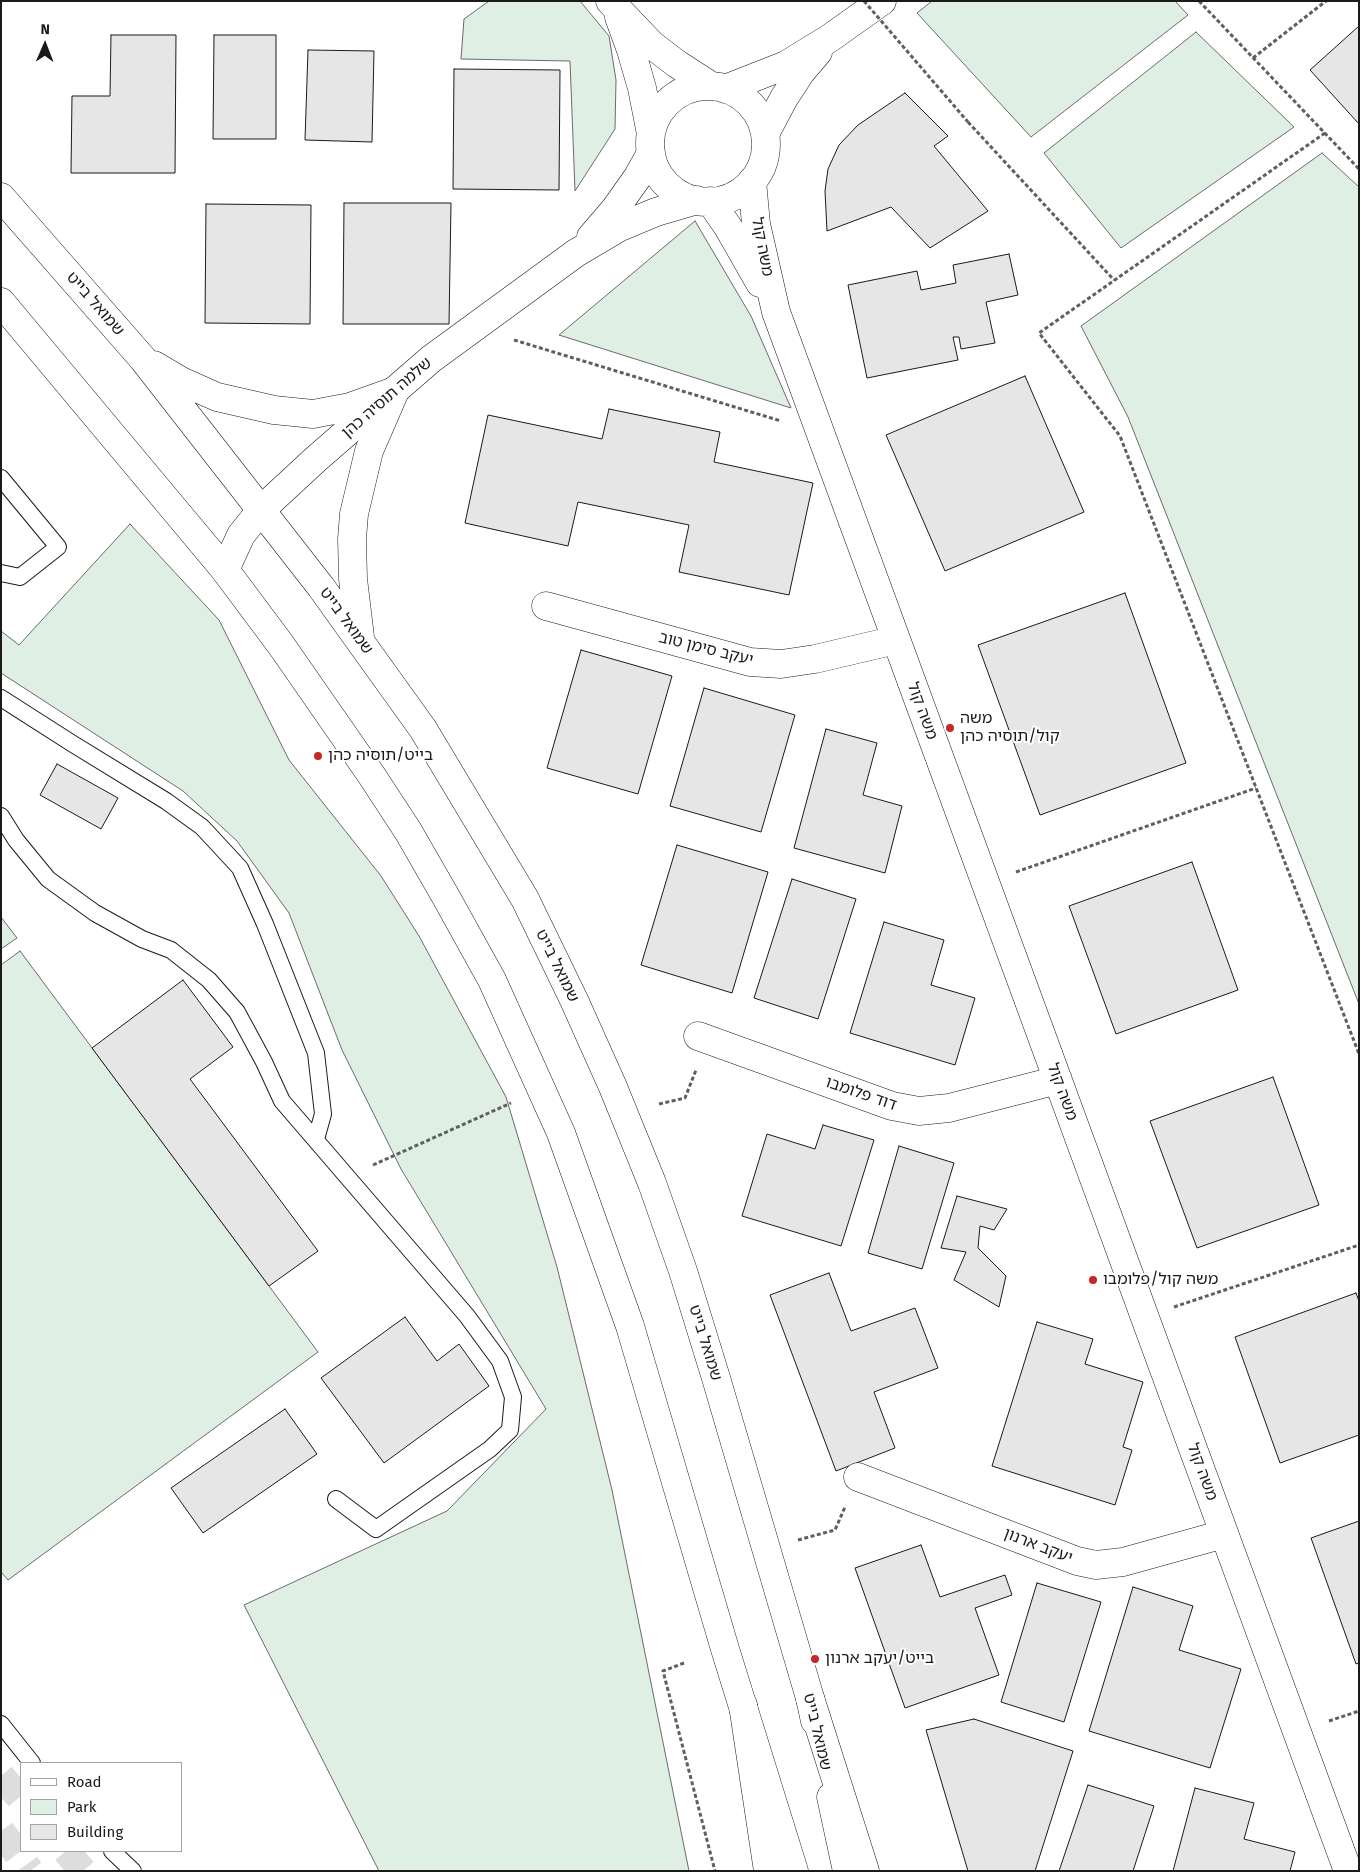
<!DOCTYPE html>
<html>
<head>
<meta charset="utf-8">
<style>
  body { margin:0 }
  #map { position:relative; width:1360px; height:1872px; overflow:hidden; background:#fff; font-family:"Fira Sans",sans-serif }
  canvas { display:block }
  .frame { position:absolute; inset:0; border:2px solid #1a1a1a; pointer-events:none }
  .legend { position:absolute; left:20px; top:1762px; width:162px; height:90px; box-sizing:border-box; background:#fff; border:1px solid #a3a3a3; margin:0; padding:6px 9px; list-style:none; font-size:15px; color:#1a1a1a }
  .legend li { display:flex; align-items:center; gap:10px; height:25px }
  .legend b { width:25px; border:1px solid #a3a3a3 }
  .north { position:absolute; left:20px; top:20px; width:50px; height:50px; -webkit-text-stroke:4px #fff; paint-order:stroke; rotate:1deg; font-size:14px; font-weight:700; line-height:20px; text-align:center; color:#1a1a1a }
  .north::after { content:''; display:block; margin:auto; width:18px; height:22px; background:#1a1a1a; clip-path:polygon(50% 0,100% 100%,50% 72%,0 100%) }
</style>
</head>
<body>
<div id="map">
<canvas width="1360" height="1872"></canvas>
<div class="frame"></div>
<ul class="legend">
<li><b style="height:6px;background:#fff"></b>Road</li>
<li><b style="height:14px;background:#e0efe3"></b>Park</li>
<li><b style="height:14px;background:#e6e6e6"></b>Building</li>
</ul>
<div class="north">N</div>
</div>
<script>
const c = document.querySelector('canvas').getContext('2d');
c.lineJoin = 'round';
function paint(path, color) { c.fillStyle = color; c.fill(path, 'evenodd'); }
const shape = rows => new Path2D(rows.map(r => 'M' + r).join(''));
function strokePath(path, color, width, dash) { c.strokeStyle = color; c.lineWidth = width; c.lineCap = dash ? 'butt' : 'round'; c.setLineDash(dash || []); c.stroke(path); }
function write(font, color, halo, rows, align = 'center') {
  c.font = font + ' "Fira Sans","Noto Sans Hebrew",sans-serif'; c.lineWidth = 4; c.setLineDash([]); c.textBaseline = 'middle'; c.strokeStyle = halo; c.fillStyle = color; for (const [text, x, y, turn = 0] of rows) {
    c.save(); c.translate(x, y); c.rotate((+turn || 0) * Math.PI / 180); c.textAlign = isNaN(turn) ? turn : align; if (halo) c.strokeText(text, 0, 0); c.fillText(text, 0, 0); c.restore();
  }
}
const green = shape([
  [489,1,580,1,609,36,616,80,615,129,575,191,570,61,461,59,464,19,489,1],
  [932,1,1175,1,1188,15,1031,137,917,13,932,1],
  [1196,32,1294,127,1121,248,1044,153,1196,32],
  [1322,153,1359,187,1359,1004,1128,417,1081,326,1322,153],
  [695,221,751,316,791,408,559,335,695,221],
  [130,524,219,620,289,760,381,876,419,936,506,1097,557,1267,612,1490,689,1871,379,1871,244,1605,447,1511,546,1409,401,1169,342,1050,289,913,237,841,183,791,1,673,1,631,19,645,130,524],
  [1,917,17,938,1,949,1,917],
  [20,951,318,1352,8,1580,1,1572,1,965,20,951]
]);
const building = shape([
  [1359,26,1359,124,1310,70,1359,26],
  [111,35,176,35,175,173,71,173,72,96,110,96,111,35],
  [214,35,276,35,276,139,213,139,214,35],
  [308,50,374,51,372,142,305,140,308,50],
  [454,69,560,70,559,190,453,189,454,69],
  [905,93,948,136,934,146,988,211,930,248,891,207,827,231,825,191,828,169,839,145,858,125,905,93],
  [344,203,451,203,449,324,343,324,344,203],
  [206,204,311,205,310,324,205,323,206,204],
  [1009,254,1018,295,986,302,995,343,961,349,959,337,953,337,958,360,867,378,848,285,917,271,921,290,956,283,953,265,1009,254],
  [1025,376,1084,512,945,571,886,435,1025,376],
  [609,409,720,432,714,462,813,483,789,595,679,572,689,525,578,502,568,546,465,523,488,415,602,439,609,409],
  [1125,593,1186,763,1040,815,978,645,1125,593],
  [581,650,672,676,638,794,547,768,581,650],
  [704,688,795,715,761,832,670,806,704,688],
  [826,729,877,743,863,795,902,806,885,873,794,848,826,729],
  [57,764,118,798,101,829,40,795,57,764],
  [677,845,768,872,732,993,641,965,677,845],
  [1192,862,1238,990,1116,1034,1069,906,1192,862],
  [792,879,856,899,818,1019,754,998,792,879],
  [884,922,944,940,931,985,975,998,955,1065,850,1033,884,922],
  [183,980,233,1047,190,1079,318,1251,269,1286,92,1048,183,980],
  [1273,1077,1319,1205,1197,1248,1150,1121,1273,1077],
  [823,1125,874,1140,841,1246,742,1216,767,1134,815,1149,823,1125],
  [899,1146,954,1163,922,1269,868,1253,899,1146],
  [957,1196,1007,1209,994,1230,980,1226,978,1248,1006,1276,999,1307,954,1280,966,1252,941,1248,957,1196],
  [829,1273,851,1331,915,1308,938,1368,874,1392,895,1448,836,1471,770,1295,829,1273],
  [1356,1293,1359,1301,1359,1435,1280,1463,1235,1337,1356,1293],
  [405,1317,437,1361,459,1344,489,1386,384,1463,321,1378,405,1317],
  [1037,1322,1093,1339,1085,1364,1143,1382,1123,1447,1132,1450,1115,1505,992,1466,1037,1322],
  [285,1409,317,1454,203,1533,171,1488,285,1409],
  [1359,1521,1359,1663,1356,1664,1311,1538,1359,1521],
  [921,1545,940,1597,1005,1575,1012,1595,975,1608,999,1675,905,1708,855,1568,921,1545],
  [1037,1583,1101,1602,1064,1722,1001,1702,1037,1583],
  [1133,1587,1193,1606,1179,1650,1241,1669,1210,1768,1089,1731,1133,1587],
  [974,1719,1073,1751,1035,1871,968,1871,926,1730,974,1719],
  [1088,1785,1154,1806,1133,1871,1059,1871,1088,1785],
  [1195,1788,1254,1803,1244,1839,1295,1852,1290,1871,1173,1871,1195,1788]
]);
const highwayTunnel = shape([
  [1,1776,21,1799],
  [1,1831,30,1871],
  [66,1851,83,1871]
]);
const path = shape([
  [1199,1,1359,169],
  [1253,58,1326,1],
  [968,122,1114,280],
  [1325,133,1039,333,1120,436,1359,1054],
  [514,340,781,421],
  [1016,872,1256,788],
  [659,1104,685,1098,696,1070],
  [373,1165,511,1103],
  [1174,1307,1359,1245],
  [798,1540,835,1530,845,1507],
  [684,1663,663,1671,715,1871],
  [1329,1721,1359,1711]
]);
const lane = shape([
  [1,478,58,547,20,577,1,573],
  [1,698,73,744,166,801,202,827,240,868,265,924,316,1053,323,1114,316,1139],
  [1,816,16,840,48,879,95,913,142,939,171,950,209,980,237,1012,264,1062,282,1101,467,1316,500,1361,513,1397,510,1430,490,1449,376,1529,336,1499],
  [1,1724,32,1763],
  [112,1851,133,1871]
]);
const street = shape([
  [610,1,652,45,677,64,711,86],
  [619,17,631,50,642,88,651,134],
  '650 144a58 58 0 1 1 116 0a58 58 0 1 1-116 0Z',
  [725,89,786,65,830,38,882,1],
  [765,134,784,98,801,72,818,52],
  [752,181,756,224,776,312,1348,1871],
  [710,201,728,227,760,283],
  [591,237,615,209,637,178,651,153],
  [225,570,241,535,262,509,316,459,431,359,576,253,620,227,656,212,697,200],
  [546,606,750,662,781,664,815,659,896,640],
  [698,1036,892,1106,919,1111,949,1108,1058,1080],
  [858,1477,1077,1561,1096,1565,1123,1562,1224,1534]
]);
const secondary = shape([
  [1,197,143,359,321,587,423,729,525,899,574,1000,613,1087,652,1183,683,1271,716,1378,810,1698,815,1721],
  [1,302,225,570,281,645,372,776,408,831,446,897,492,980,561,1133,630,1326,725,1649,794,1871],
  [154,365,181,381,217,397,274,410,313,414,350,407,395,391],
  [360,637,353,579,352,539,354,514,369,451,395,391],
  [831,1797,847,1871]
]);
const highway = shape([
  [810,1698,865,1871],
  [743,1705,768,1871]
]);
const pathBridge = shape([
  [864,1,968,122]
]);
const markers = [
  [950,728,5,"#c62828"],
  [318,756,5,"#c62828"],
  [1093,1280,5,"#c62828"],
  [815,1659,5,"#c62828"]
];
const streetNames = [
  ["משה קול",762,247,79],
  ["שמואל בייט",95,304,49],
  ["שלמה תוסיה כהן",387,398,-41],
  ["שמואל בייט",346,621,54],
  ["יעקב סימן טוב",706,649,14],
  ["משה קול",922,711,70],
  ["שמואל בייט",557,966,64],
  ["משה קול",1062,1092,70],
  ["דוד פלומבו",861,1094,19],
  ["שמואל בייט",705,1343,73],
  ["משה קול",1202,1472,70],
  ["יעקב ארנון",1038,1546,21],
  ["שמואל בייט",817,1732,77]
];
const poiNames = [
  ["משה",960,719],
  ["קול/תוסיה כהן",960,737],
  ["בייט/תוסיה כהן",328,756],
  ["משה קול/פלומבו",1103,1280],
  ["בייט/יעקב ארנון",825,1659]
];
paint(green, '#e0efe3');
strokePath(green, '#6a6a6a', 1);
paint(building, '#e6e6e6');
strokePath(building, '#1a1a1a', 1);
strokePath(highwayTunnel, '#ddd', 28, [28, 14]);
strokePath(lane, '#1a1a1a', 18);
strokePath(street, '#1a1a1a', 29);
strokePath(secondary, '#1a1a1a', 29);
strokePath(highway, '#1a1a1a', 29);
strokePath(path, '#5f5f5f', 3, [4, 2.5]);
strokePath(lane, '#fff', 16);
strokePath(street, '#fff', 28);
strokePath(secondary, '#fff', 28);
strokePath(highway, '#fff', 28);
strokePath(pathBridge, '#5f5f5f', 3, [4, 2.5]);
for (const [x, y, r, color] of markers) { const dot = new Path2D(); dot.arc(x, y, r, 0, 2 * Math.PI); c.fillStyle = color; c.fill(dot); strokePath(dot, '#fff', 2); }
write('16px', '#1a1a1a', '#fff', streetNames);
write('16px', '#1a1a1a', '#fff', poiNames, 'left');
</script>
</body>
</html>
